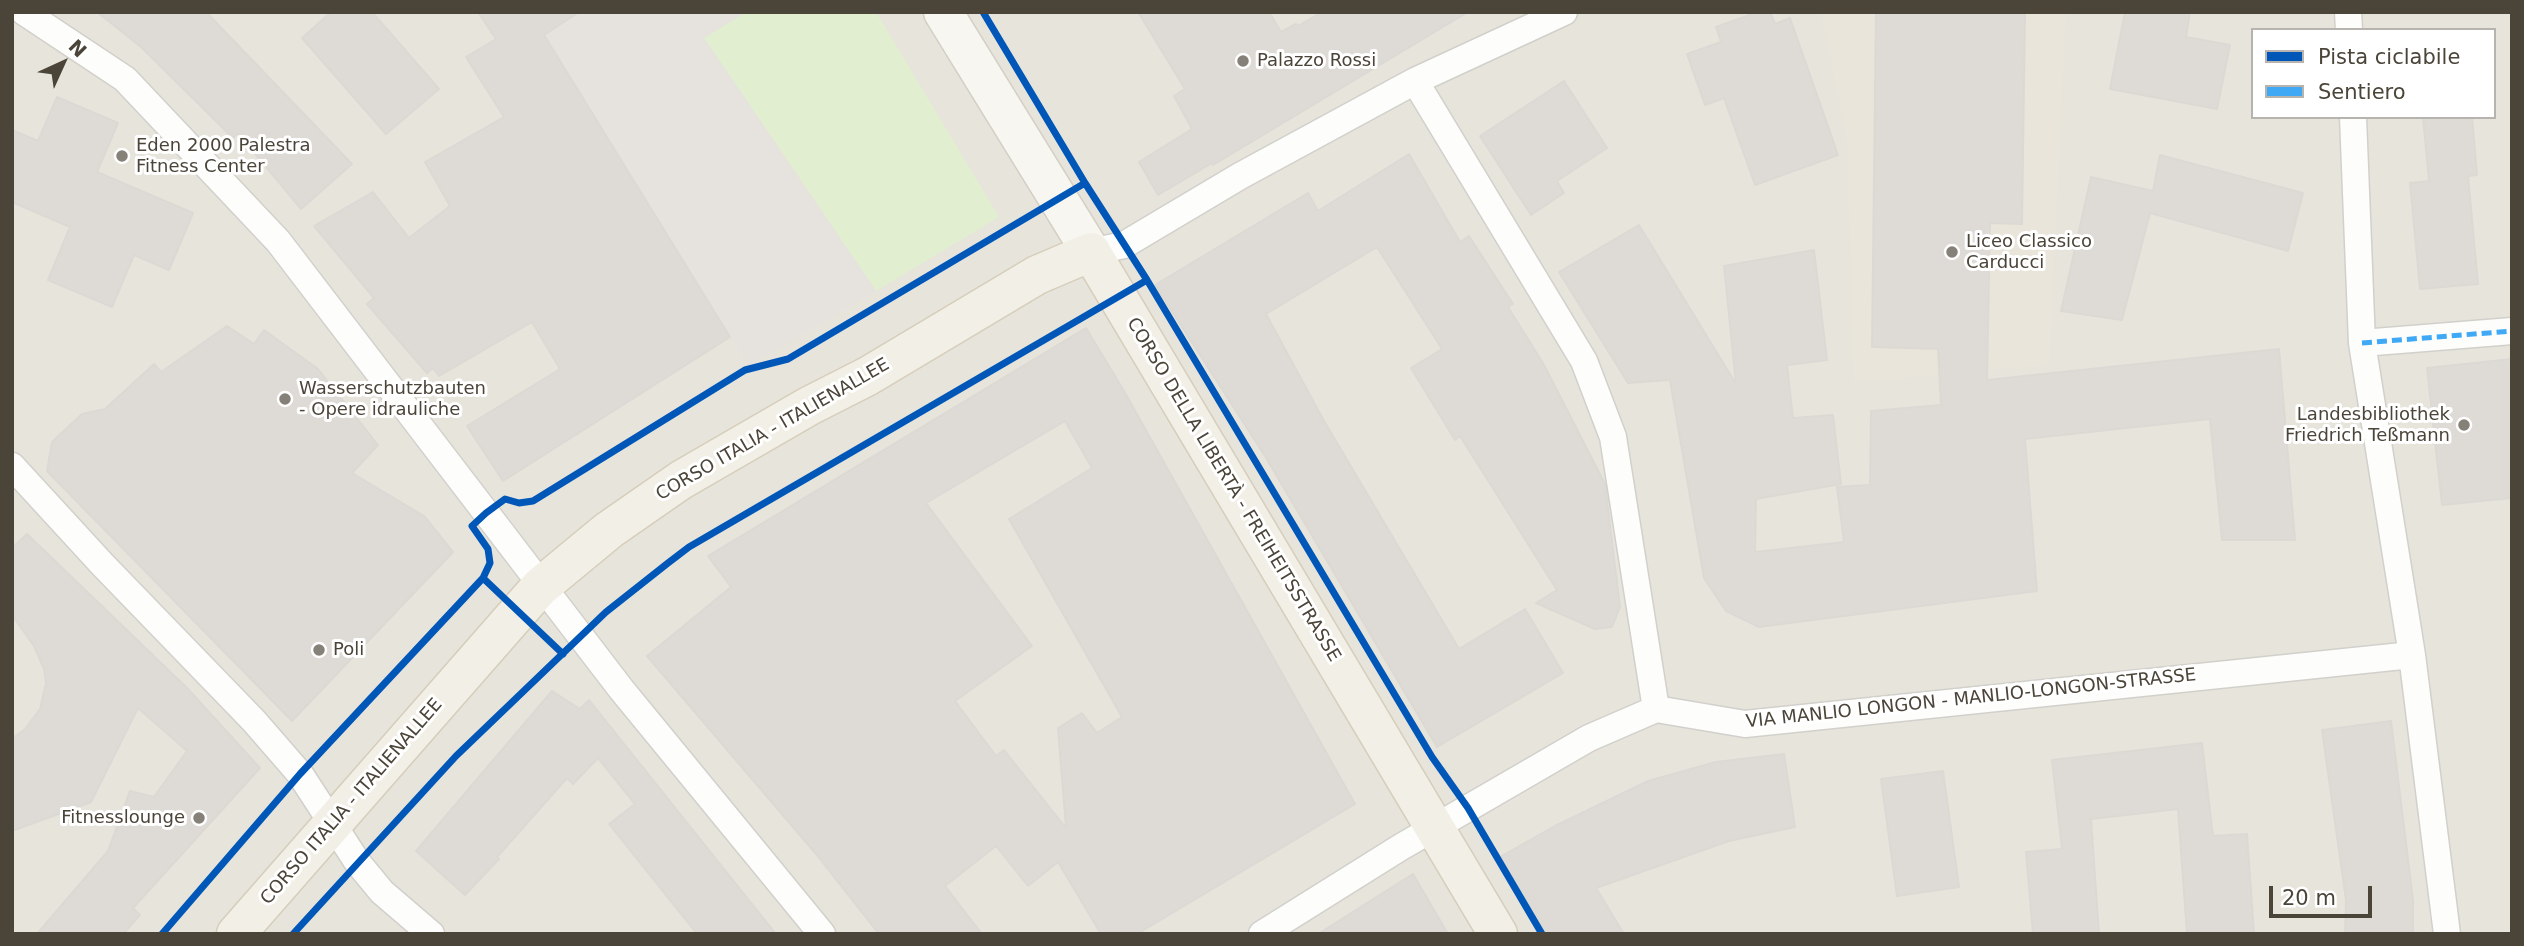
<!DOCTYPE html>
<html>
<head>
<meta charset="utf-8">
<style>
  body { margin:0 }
  #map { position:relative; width:2524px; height:946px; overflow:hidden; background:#f4f2ee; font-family:"DejaVu Sans",sans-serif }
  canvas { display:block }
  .frame { position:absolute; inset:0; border:14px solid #4b4439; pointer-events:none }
  .legend { position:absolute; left:2251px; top:28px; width:245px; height:91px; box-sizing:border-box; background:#fff; border:2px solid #b7b4b0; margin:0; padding:9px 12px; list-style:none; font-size:21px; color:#4b4439 }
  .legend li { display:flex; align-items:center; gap:14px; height:35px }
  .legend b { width:35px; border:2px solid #b7b4b0 }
  .north { position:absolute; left:28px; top:28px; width:70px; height:70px; -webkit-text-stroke:5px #fff; paint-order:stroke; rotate:45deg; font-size:19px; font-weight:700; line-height:28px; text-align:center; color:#4b4439 }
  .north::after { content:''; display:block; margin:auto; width:24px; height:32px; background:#4b4439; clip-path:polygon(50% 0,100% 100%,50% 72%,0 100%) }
  .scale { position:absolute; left:2269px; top:886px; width:103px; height:32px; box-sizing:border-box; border:4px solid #4b4439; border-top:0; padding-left:9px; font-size:21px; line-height:24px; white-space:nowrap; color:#4b4439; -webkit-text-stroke:5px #fff; paint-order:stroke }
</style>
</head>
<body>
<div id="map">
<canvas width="2524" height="946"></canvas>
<div class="frame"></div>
<ul class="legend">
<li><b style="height:9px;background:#0057b8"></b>Pista ciclabile</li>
<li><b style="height:9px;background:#3fa9f5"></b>Sentiero</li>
</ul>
<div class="north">N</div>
<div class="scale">20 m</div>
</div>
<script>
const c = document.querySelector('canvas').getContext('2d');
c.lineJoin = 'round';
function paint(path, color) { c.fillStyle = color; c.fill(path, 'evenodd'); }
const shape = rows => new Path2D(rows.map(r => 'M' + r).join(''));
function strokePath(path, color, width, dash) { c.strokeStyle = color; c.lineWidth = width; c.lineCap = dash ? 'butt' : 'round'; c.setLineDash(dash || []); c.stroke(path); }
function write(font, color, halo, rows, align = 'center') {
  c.font = font + ' "DejaVu Sans",sans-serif'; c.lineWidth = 6; c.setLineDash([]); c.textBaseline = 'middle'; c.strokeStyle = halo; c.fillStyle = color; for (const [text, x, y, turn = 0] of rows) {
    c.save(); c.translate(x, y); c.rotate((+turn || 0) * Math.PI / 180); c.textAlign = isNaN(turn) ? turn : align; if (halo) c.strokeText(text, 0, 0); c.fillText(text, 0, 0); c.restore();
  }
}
const residential = shape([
  [12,12,2512,12,2512,934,12,934],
  [2253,30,2494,30,2494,117,2253,117]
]);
const education = shape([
  [1821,12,2066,12,2049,365,1854,382,1847,140]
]);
const green = shape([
  [746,12,876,12,999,217,876,291,704,38]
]);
const parking = shape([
  [579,12,746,12,704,38,876,291,749,366,544,35]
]);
const building = shape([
  [97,12,206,12,352,164,301,209,238,133,233,138,141,47,97,12],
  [331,12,372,12,439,89,386,134,302,38,331,12],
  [478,12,579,12,544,35,730,337,503,481,467,426,560,369,532,322,439,376,433,368,427,373,367,304,374,298,314,226,373,192,409,238,450,206,425,162,504,117,466,57,496,39,478,12],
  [1138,12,1269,12,1281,32,1296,24,1298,26,1322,12,1468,12,1213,165,1212,163,1158,195,1139,162,1192,129,1174,96,1185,89,1138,12],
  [1758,12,1770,12,1775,24,1790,18,1838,155,1755,185,1724,98,1705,105,1687,54,1721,42,1716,27,1758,12],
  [1876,12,2025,12,2022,224,1990,223,1987,380,2279,349,2295,540,2222,540,2210,419,2025,439,2037,591,1759,627,1726,611,1704,578,1670,380,1628,383,1559,272,1639,225,1736,384,1724,266,1814,250,1827,360,1787,365,1793,418,1833,415,1841,484,1756,499,1755,552,1844,542,1837,487,1870,485,1871,411,1941,405,1938,349,1872,347,1876,12],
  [2125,12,2190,12,2186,37,2230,45,2217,109,2110,89,2125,12],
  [1564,81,1607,148,1557,181,1564,193,1531,215,1480,136,1564,81],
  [57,97,118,123,97,172,193,213,169,270,134,255,112,307,48,280,70,227,12,202,12,130,38,141,57,97],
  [2423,117,2472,117,2477,175,2468,176,2478,284,2420,289,2410,183,2429,181,2423,117],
  [1409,154,1460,242,1469,236,1513,304,1508,307,1544,365,1605,484,1620,607,1612,627,1595,629,1536,603,1557,590,1460,436,1455,440,1411,368,1442,349,1377,247,1266,314,1324,421,1459,649,1525,609,1563,673,1437,747,1265,456,1155,285,1308,193,1318,211,1409,154],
  [2160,155,2303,193,2288,251,2150,213,2122,320,2061,311,2091,177,2153,191,2160,155],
  [227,326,254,344,264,330,318,369,378,445,352,473,424,516,453,552,292,721,47,471,52,442,82,414,105,409,154,364,161,372,227,326],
  [1086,328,1124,391,1355,804,1137,934,1101,934,1058,862,1028,886,996,846,945,886,982,934,879,934,816,854,647,656,731,587,708,556,1086,328],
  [1065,421,1092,468,1009,519,1122,717,1097,733,1082,713,1058,728,1066,828,1004,750,996,756,955,701,1032,646,926,503,1065,421],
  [2512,359,2512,498,2442,505,2427,368,2512,359],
  [27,534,187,688,260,768,133,908,140,915,123,934,37,934,108,851,130,791,154,797,187,751,138,708,91,802,12,831,12,739,25,729,40,709,46,683,44,669,34,646,12,615,12,548,27,534],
  [552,691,580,709,589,700,776,934,697,934,609,824,635,804,598,758,573,784,567,778,497,857,499,859,465,895,416,851,552,691],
  [2391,721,2413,900,2413,934,2345,934,2346,900,2322,730,2391,721],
  [2202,743,2213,836,2247,834,2254,934,2187,934,2178,809,2091,819,2099,934,2033,934,2026,852,2062,849,2052,760,2202,743],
  [1784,754,1795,827,1729,841,1596,888,1624,934,1546,934,1500,857,1555,826,1648,781,1716,762,1784,754],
  [1943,771,1959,887,1897,896,1881,779,1943,771],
  [1413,874,1448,934,1318,934,1397,884,1413,874]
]);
const street = shape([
  [24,12,125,79,278,241,621,689,822,934],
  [2348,12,2349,30],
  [1415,81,1584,361,1613,437,1656,709],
  [2353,117,2362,343,2412,655,2447,934],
  [1091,252,1124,245,1240,176,1415,81,1564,12],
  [2362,343,2512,331],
  [12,466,102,564,254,721,300,774,358,863,382,892,431,934],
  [1262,934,1401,847,1589,738,1656,709,1745,724,2412,655]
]);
const secondary = shape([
  [943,12,1091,252]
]);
const primary = shape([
  [236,934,540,587,609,530,681,480,809,406,868,376,1037,275,1091,252,1498,934]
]);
const quiet = shape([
  [2362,343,2512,331]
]);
const cycleway = shape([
  [983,12,1085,183,1147,280,1432,757,1468,808,1542,934],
  [483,578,563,654],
  [162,934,300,774,483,578,490,563,488,549,472,526,486,513,505,499,519,503,533,501,745,370,788,359,1085,183],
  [293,934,456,756,606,612,668,563,689,547,1147,280]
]);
const markers = [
  [1243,61,7,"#868178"],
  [122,156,7,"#868178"],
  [1952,252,7,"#868178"],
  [285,399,7,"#868178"],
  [2464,425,7,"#868178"],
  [319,650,7,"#868178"],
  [199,818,7,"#868178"]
];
const poiNames = [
  ["Palazzo Rossi",1257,61],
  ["Eden 2000 Palestra",136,146],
  ["Fitness Center",136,167],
  ["Liceo Classico",1966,242],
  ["Carducci",1966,263],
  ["Wasserschutzbauten",299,389],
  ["- Opere idrauliche",299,410],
  ["Landesbibliothek",2450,415,"right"],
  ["Friedrich Teßmann",2450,436,"right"],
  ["Poli",333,650],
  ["Fitnesslounge",185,818,"right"]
];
const streetNames = [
  ["CORSO ITALIA - ITALIENALLEE",773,430,-30],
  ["CORSO DELLA LIBERTÀ - FREIHEITSSTRASSE",1233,490,59],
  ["VIA MANLIO LONGON - MANLIO-LONGON-STRASSE",1971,699,-6],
  ["CORSO ITALIA - ITALIENALLEE",352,802,-49]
];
paint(residential, '#e7e4dc');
paint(education, '#eae5da');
paint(green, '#e1eecf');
paint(parking, '#e6e3df');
paint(building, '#dedbd6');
strokePath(building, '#dcd9d4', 2);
strokePath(street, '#d2d0cb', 29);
strokePath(secondary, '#d3cfc5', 41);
strokePath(primary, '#d6cebb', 41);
strokePath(street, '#fdfdfc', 26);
strokePath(secondary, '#f7f6f1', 38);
strokePath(primary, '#f2efe6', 38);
strokePath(quiet, '#3fa9f5', 5, [10, 5]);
strokePath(cycleway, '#0057b8', 7);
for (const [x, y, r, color] of markers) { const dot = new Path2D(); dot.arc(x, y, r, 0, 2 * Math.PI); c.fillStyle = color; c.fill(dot); strokePath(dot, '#fff', 2.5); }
write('18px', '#4b4439', '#fff', poiNames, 'left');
write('18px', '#4b4439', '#fff', streetNames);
</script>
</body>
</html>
